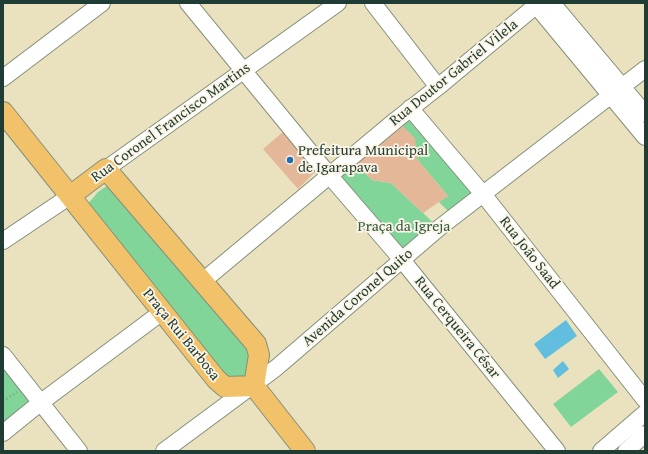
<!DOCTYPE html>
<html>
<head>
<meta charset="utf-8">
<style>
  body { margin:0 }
  #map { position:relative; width:648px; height:454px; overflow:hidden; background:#eae2bf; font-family:"Gentium Book Plus",serif }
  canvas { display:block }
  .frame { position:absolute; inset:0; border:4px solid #1f3d34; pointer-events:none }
</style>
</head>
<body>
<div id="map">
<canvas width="648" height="454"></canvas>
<div class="frame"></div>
</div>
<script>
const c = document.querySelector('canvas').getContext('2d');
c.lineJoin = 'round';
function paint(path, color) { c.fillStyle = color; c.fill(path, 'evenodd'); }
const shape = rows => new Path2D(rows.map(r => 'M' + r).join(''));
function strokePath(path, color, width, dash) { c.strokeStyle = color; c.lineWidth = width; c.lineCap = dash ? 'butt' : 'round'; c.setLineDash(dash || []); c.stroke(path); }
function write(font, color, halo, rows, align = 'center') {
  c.font = font + ' "Gentium Book Plus",serif'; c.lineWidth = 3.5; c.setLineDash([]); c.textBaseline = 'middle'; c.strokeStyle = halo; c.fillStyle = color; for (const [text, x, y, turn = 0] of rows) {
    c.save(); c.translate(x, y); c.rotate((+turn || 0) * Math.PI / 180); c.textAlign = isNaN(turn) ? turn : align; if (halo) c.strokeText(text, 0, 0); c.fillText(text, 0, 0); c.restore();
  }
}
const green = shape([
  [410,108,483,194,454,217,439,202,448,196,417,159,414,138,396,120],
  [350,158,372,180,391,183,439,228,402,260,329,175],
  [113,185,255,344,254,384,226,385,87,205,98,192,105,187],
  [3,355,40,403,3,433],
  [599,369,618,392,571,427,553,404]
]);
const water = shape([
  [566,320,577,336,545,359,534,344],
  [563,361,569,369,558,378,553,370]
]);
const building = shape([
  [396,120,415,138,417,159,448,196,423,213,391,183,372,180,350,158],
  [284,131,317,170,298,189,263,149]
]);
const path = shape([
  [3,401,17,392]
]);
const minor = shape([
  [188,3,329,175,402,260,557,451],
  [373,3,438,87],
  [534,3,645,137],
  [552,3,645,114],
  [3,78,102,3],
  [410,108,483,194,645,400],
  [106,169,338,3],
  [3,241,70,196],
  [203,281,396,120,438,87,539,3],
  [3,355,79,451],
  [3,433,40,403,162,312],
  [164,451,276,368,439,228,645,69],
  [601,451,645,413],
  [626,451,645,434]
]);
const major = shape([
  [3,112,216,379,225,387,254,386],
  [70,196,106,169,256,344,259,355,254,386],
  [254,386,305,451]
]);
const markers = [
  [290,160,4,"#1f6fb2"]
];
const streetNames = [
  ["Rua Doutor Gabriel Vilela",454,73,-39],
  ["Rua Coronel Francisco Martins",171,123,-36],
  ["Rua João Saad",529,253,52],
  ["Avenida Coronel Quito",358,298,-41],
  ["Rua Cerqueira César",457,328,51],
  ["Praça Rui Barbosa",181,335,51]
];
const poiNames = [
  ["Prefeitura Municipal",298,151],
  ["de Igarapava",298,168]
];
const parkNames = [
  ["Praça da Igreja",404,227]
];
paint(green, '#81d598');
paint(water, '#61bedf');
paint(building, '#e4b799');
strokePath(minor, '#84907a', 18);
strokePath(major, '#84907a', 22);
strokePath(path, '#84907a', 2, [1, 3]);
strokePath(minor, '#fff', 16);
strokePath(major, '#f2c26a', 20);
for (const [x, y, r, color] of markers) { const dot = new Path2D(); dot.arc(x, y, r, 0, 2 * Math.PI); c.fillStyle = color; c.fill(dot); strokePath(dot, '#fcf5e5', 1.5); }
write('15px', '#1f3d34', '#fcf5e5', streetNames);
write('15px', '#1f3d34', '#fcf5e5', poiNames, 'left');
write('15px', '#335b48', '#fcf5e5', parkNames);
</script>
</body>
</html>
